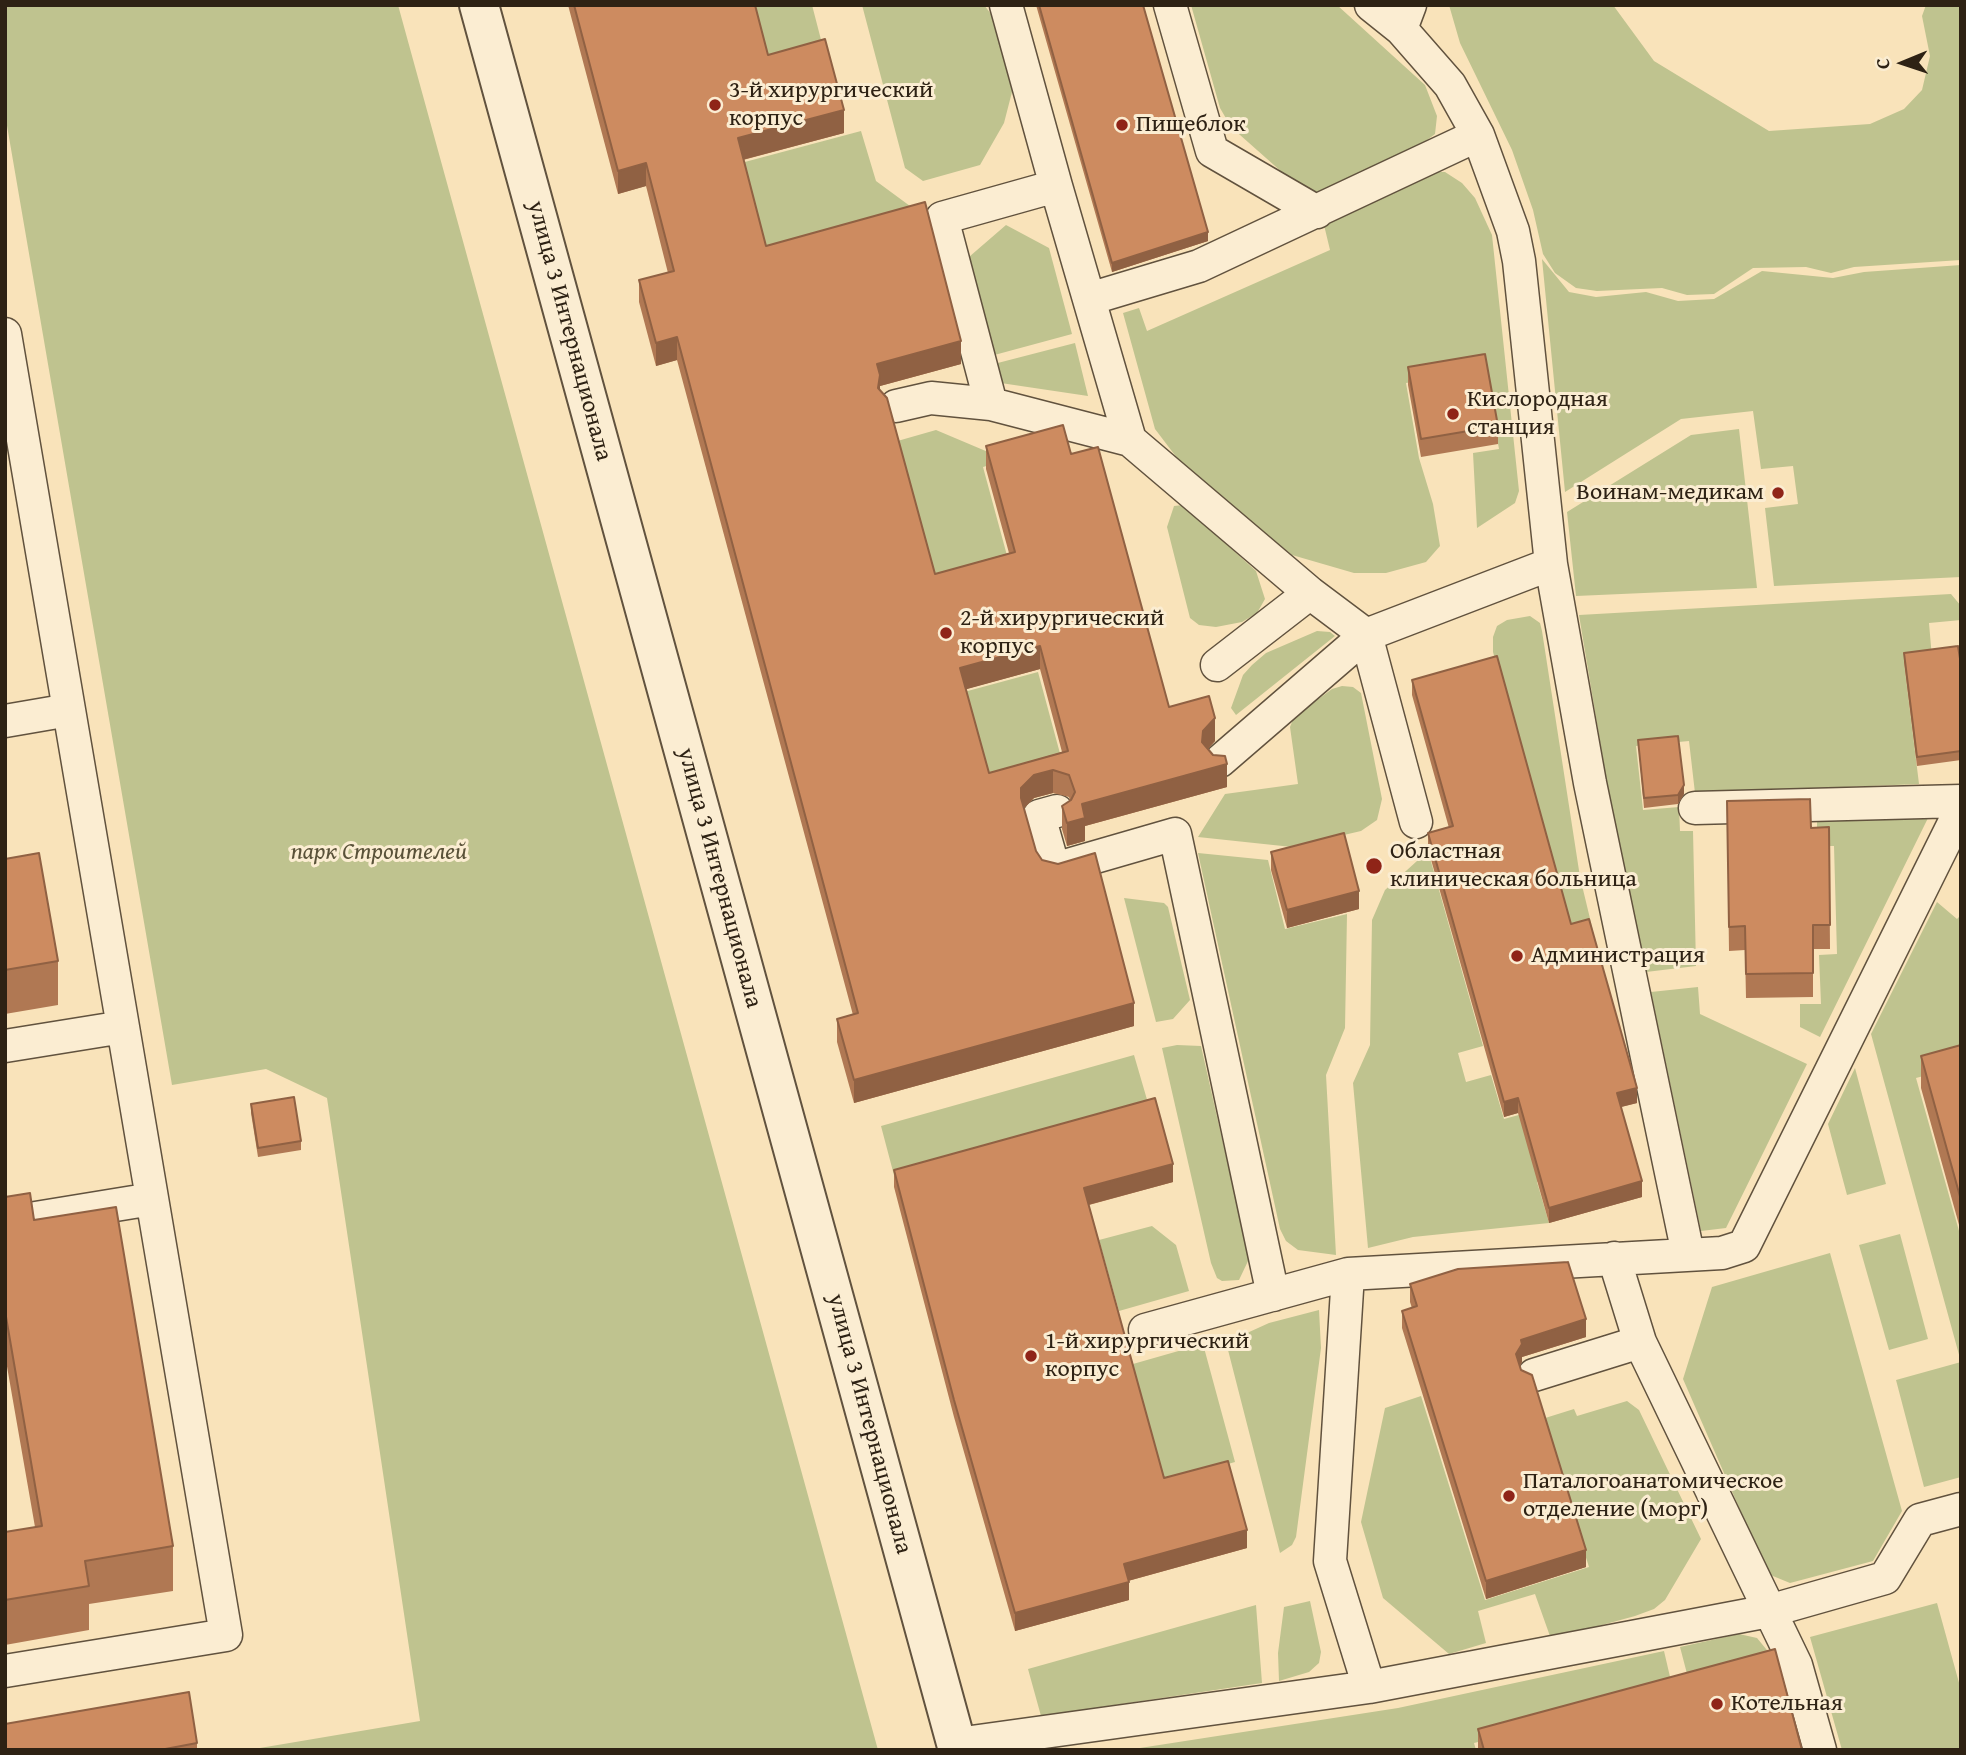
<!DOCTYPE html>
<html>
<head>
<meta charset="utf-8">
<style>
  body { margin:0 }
  #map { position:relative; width:1966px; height:1755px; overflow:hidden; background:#f9e3ba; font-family:"Gentium Book Plus",serif }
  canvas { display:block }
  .frame { position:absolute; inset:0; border:7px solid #2e2214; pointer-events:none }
  .north { position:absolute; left:1868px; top:28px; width:70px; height:70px; -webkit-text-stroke:5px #fbedd2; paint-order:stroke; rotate:268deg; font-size:19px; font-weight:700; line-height:28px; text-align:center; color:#2e2214 }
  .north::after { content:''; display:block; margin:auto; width:24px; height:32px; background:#2e2214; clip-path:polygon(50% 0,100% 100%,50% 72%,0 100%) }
</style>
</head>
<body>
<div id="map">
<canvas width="1966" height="1755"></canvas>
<div class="frame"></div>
<div class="north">С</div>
</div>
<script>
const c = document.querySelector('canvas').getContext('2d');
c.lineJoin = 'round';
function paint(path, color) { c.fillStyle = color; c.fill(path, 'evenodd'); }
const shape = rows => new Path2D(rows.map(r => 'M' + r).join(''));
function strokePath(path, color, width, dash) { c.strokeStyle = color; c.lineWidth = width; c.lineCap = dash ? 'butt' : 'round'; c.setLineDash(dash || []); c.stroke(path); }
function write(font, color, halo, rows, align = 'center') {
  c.font = font + ' "Gentium Book Plus",serif'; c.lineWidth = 6; c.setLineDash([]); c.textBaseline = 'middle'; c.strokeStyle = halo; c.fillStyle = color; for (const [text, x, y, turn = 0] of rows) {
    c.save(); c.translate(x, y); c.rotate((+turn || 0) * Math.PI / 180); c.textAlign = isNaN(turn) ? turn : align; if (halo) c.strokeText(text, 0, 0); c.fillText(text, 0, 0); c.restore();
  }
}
const green = shape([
  [5,5,398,5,878,1750,248,1750,420,1721,327,1098,266,1069,172,1085,5,114],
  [752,5,812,5,826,59,771,74],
  [862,5,984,5,1002,28,1011,62,1012,92,1004,123,980,165,923,181,905,168],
  [1191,5,1337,5,1425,85,1437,116,1435,134,1423,143,1324,192,1313,193,1301,189,1231,127,1220,108],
  [1449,5,1613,5,1654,61,1769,131,1870,124,1904,109,1922,90,1930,56,1922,16,1926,5,1961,5,1961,260,1854,267,1831,273,1806,267,1753,268,1714,294,1687,295,1662,288,1597,291,1576,288,1555,273,1543,254,1533,210,1512,150,1460,43],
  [861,131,876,181,929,220,768,265,741,163],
  [1437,172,1445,172,1462,183,1475,198,1492,235,1519,491,1515,503,1477,528,1473,453,1499,449,1485,370,1406,383,1419,458,1433,504,1440,546,1426,562,1386,573,1354,573,1292,555,1190,475,1155,429,1123,313,1139,308,1147,331,1330,250,1324,225],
  [1006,225,1049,248,1072,334,987,357,962,263],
  [1542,259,1569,292,1596,297,1646,292,1678,301,1714,299,1762,271,1833,278,1864,272,1961,265,1961,577,1774,586,1765,508,1798,504,1793,466,1761,469,1753,411,1681,419,1565,492],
  [1075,343,1088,396,994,382,990,365],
  [1739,429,1757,588,1576,596,1567,512,1691,435],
  [936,430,1007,460,983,467,1012,574,936,595,894,442],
  [1183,505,1256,571,1265,599,1257,613,1242,622,1216,627,1199,625,1190,618,1167,527,1174,506],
  [1951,594,1961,606,1961,620,1929,623,1932,658,1904,662,1919,784,1695,793,1689,741,1636,746,1643,810,1679,807,1680,831,1693,831,1696,966,1646,972,1621,868,1579,615],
  [1530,616,1540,623,1542,631,1580,877,1593,931,1572,937,1493,652,1493,637,1497,626,1507,620],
  [1317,631,1330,632,1335,636,1236,715,1231,708,1243,675,1252,665,1266,653],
  [1038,672,1065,772,991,793,964,692],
  [1342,686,1353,687,1361,693,1382,799,1377,820,1361,831,1292,847,1198,837,1225,794,1298,784,1290,727,1294,717,1332,689],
  [1929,816,1820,1037,1800,1027,1800,1004,1821,1004,1819,955,1837,954,1834,846,1817,846,1817,819],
  [1428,851,1483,1046,1458,1053,1466,1082,1491,1075,1504,1119,1555,1105,1573,1172,1537,1182,1549,1223,1413,1237,1368,1248,1353,1083,1370,1045,1372,920,1385,890],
  [1198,853,1268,860,1285,929,1347,914,1345,1028,1326,1075,1336,1255,1298,1250,1286,1241,1280,1229],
  [1124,898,1164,903,1168,907,1190,1000,1173,1019,1156,1022],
  [1937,902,1957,919,1961,915,1961,1066,1916,1078,1961,1238,1961,1362,1871,1034],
  [1698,987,1700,1014,1807,1064,1726,1228,1701,1231,1651,992],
  [1177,1045,1201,1046,1246,1245,1249,1259,1239,1280,1222,1281,1217,1278,1211,1263,1162,1048],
  [1134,1055,1155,1127,900,1198,881,1126],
  [1855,1068,1886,1184,1847,1195,1828,1124],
  [1152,1226,1176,1245,1189,1291,1119,1311,1099,1240],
  [1900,1234,1928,1339,1889,1350,1859,1245],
  [1830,1253,1902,1511,1873,1561,1790,1583,1768,1574,1683,1379,1712,1287],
  [1319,1310,1321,1348,1296,1537,1292,1545,1280,1553,1228,1350,1247,1333,1269,1323],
  [1203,1344,1235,1462,1164,1482,1133,1364],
  [1961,1362,1961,1477,1924,1487,1896,1380],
  [1421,1396,1485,1600,1589,1567,1542,1419,1574,1409,1577,1416,1627,1401,1639,1410,1701,1539,1665,1600,1654,1609,1635,1616,1551,1639,1535,1594,1478,1611,1486,1643,1449,1654,1383,1598,1361,1522,1385,1408],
  [1310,1601,1321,1652,1319,1663,1309,1672,1279,1681,1278,1653,1284,1607],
  [1937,1603,1961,1690,1961,1750,1842,1750,1810,1637],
  [1256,1605,1262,1683,1041,1716,1028,1669],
  [1739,1634,1757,1638,1771,1655,1691,1689,1680,1647],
  [1664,1651,1674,1694,1474,1743,1476,1750,1127,1750,1398,1708]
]);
const service = shape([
  [1006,5,1056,186],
  [1170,5,1212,151,1317,212],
  [1371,5,1401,29],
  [1410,5,1401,29,1450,85,1478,135,1513,231,1519,261,1551,564],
  [1089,299,1199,266,1478,135],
  [5,334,123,1027],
  [896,406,931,398,991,404],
  [1130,440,991,404,942,218,1056,186,1130,440,1310,593,1366,635,1551,564,1590,783,1688,1254],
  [1217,665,1310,593],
  [5,721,69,710],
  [1220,761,1366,635,1416,822],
  [1695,808,1961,801],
  [1057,811,1039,816,1054,869,1175,834,1273,1295],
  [5,1046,123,1027,226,1635,5,1671],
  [5,1223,152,1199],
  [1614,1258,1640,1342,1796,1665,1820,1750],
  [1145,1330,1348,1274],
  [1534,1375,1640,1342],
  [1369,1687,1330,1561,1348,1274,1722,1253,1744,1246,1961,809],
  [957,1744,1369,1687,1769,1611,1885,1578,1920,1520,1961,1509]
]);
const minor = shape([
  [479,5,958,1750]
]);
const wall = shape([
  [568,5,755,5,768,55,844,133,743,160,766,246,961,364,880,386,880,390,935,574,1009,553,986,469,986,446,1071,454,1169,707,1215,741,1208,749,1227,787,1085,826,1085,841,1067,846,1062,829,1062,806,1070,801,1069,797,1053,793,1034,798,1024,808,1036,851,1134,1026,854,1103,837,1042,837,1019,853,1015,677,360,656,366,639,302,639,280,668,273,646,186,618,194],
  [1040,669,1062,752,989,773,966,689],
  [1036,5,1143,5,1208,241,1112,272],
  [1408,367,1498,426,1498,444,1421,457,1408,385],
  [1904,653,1961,665,1961,760,1917,766,1904,662],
  [1412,680,1571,924,1637,1103,1621,1107,1642,1197,1549,1223,1518,1113,1504,1117,1428,849,1428,833,1449,828,1412,695],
  [1638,740,1684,794,1678,804,1644,808],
  [1727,801,1811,828,1829,827,1830,949,1813,949,1813,997,1746,998,1745,950,1729,951],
  [1271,852,1359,909,1287,928,1271,870],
  [5,859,58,961,58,1005,5,1014],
  [1961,1045,1961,1232,1921,1088,1921,1056],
  [251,1104,301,1141,301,1150,258,1157,251,1113],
  [894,1170,1173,1182,1089,1205,1164,1478,1247,1548,1128,1581,1129,1600,1015,1631,954,1417,894,1187],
  [5,1197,34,1220,173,1546,173,1591,89,1604,89,1630,5,1645,5,1532,35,1527,5,1355],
  [1410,1284,1586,1337,1522,1357,1522,1362,1520,1366,1586,1567,1486,1599,1402,1328,1402,1311,1412,1308,1410,1302],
  [1478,1729,1802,1750,1478,1750],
  [197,1743,197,1750,5,1750]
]);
const shadedWall = shape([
  [844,110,844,133,738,161,738,138],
  [646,163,646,186,618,194,618,171],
  [1208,232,1208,241,1112,272,1112,263],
  [677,337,677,360,656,366,656,343],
  [961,341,961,364,880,386,880,397,878,411,877,364],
  [1040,646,1040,669,960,691,960,668],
  [1215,718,1215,741,1203,754,1203,731],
  [1227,764,1227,787,1085,826,1085,841,1067,846,1067,823,1082,804],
  [1053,770,1053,793,1034,798,1021,811,1021,788,1034,775],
  [1684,785,1684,794,1678,804,1678,795],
  [1359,891,1359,909,1287,928,1287,910],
  [1134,1003,1134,1026,854,1103,854,1080],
  [1637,1088,1637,1103,1617,1108,1617,1093],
  [1518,1098,1518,1113,1504,1117,1504,1102],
  [1173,1164,1173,1182,1084,1206,1084,1188],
  [1642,1181,1642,1197,1549,1223,1549,1208],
  [1586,1319,1586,1337,1522,1357,1522,1362,1516,1372,1516,1354,1521,1340],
  [1247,1530,1247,1548,1124,1582,1124,1564],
  [1586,1550,1586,1567,1486,1599,1486,1581],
  [1129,1582,1129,1600,1015,1631,1015,1613]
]);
const building = shape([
  [574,5,755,5,768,55,825,39,844,110,738,138,766,246,925,202,961,341,877,364,880,375,878,388,887,398,935,574,1015,552,986,446,1063,425,1071,454,1098,447,1169,707,1209,696,1215,718,1203,731,1202,742,1213,755,1225,756,1227,764,1082,804,1085,818,1067,823,1062,806,1071,800,1075,792,1069,775,1053,770,1034,775,1021,788,1021,798,1036,851,1042,860,1058,864,1095,853,1134,1003,854,1080,837,1019,858,1013,677,337,656,343,639,280,674,271,646,163,618,171,574,5],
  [1040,646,1068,751,989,773,960,668,1040,646],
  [1039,5,1143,5,1208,232,1112,263,1039,5],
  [1485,354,1498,426,1421,439,1408,367,1485,354],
  [1958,646,1961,665,1961,751,1917,757,1904,653,1958,646],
  [1497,656,1571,924,1589,919,1637,1088,1617,1093,1642,1181,1549,1208,1518,1098,1504,1102,1428,833,1453,826,1412,680,1497,656],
  [1678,736,1684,785,1678,795,1644,798,1638,740,1678,736],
  [1810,799,1811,828,1829,827,1830,925,1813,925,1813,973,1746,974,1745,926,1729,927,1727,801,1810,799],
  [1344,833,1359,891,1287,910,1271,852,1344,833],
  [39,853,58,961,5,970,5,859,39,853],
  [1961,1045,1961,1200,1921,1056,1961,1045],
  [294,1097,301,1141,258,1148,251,1104,294,1097],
  [1155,1098,1173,1164,1084,1188,1164,1478,1228,1461,1247,1530,1124,1564,1129,1582,1015,1613,954,1400,894,1170,1155,1098],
  [30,1193,34,1220,116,1207,173,1546,85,1561,89,1586,5,1600,5,1532,42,1526,5,1311,5,1197,30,1193],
  [1568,1262,1586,1319,1521,1340,1522,1344,1516,1354,1521,1370,1532,1375,1586,1550,1486,1581,1402,1311,1417,1306,1410,1284,1458,1269,1568,1262],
  [1775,1649,1802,1750,1484,1750,1478,1729,1775,1649],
  [189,1692,197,1743,160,1750,5,1750,5,1724,189,1692]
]);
const markers = [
  [715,105,7,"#8f2418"],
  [1122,125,7,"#8f2418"],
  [1453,414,7,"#8f2418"],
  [1778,493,7,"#8f2418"],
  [946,633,7,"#8f2418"],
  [1374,866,9,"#8f2418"],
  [1517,956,7,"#8f2418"],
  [1031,1356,7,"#8f2418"],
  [1509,1496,7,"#8f2418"],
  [1717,1704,7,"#8f2418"]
];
const poiNames = [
  ["3-й хирургический",729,91],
  ["корпус",729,119],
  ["Пищеблок",1136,125],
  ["Кислородная",1467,400],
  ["станция",1467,428],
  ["Воинам-медикам",1764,493,"right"],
  ["2-й хирургический",960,619],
  ["корпус",960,647],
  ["Областная",1390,852],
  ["клиническая больница",1390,880],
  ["Администрация",1531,956],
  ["1-й хирургический",1045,1342],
  ["корпус",1045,1370],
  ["Паталогоанатомическое",1523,1482],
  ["отделение (морг)",1523,1510],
  ["Котельная",1731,1704]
];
const streetNames = [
  ["улица 3 Интернационала",569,331,75],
  ["улица 3 Интернационала",719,878,75],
  ["улица 3 Интернационала",869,1424,75]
];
const parkNames = [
  ["парк Строителей",379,853]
];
paint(green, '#bfc38f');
strokePath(service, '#61523e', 35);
strokePath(minor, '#61523e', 42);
strokePath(service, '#fbedd2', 32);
strokePath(minor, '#fbedd2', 38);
paint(wall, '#b07853');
paint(shadedWall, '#906143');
paint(building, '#cd8b60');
strokePath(building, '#906143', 2);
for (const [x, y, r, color] of markers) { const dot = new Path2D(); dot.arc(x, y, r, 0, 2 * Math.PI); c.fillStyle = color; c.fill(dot); strokePath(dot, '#fbedd2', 2.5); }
write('24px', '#2e2214', '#fbedd2', poiNames, 'left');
write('24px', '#2e2214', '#fbedd2', streetNames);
write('italic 24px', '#5a5239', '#fbedd2', parkNames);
</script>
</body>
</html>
